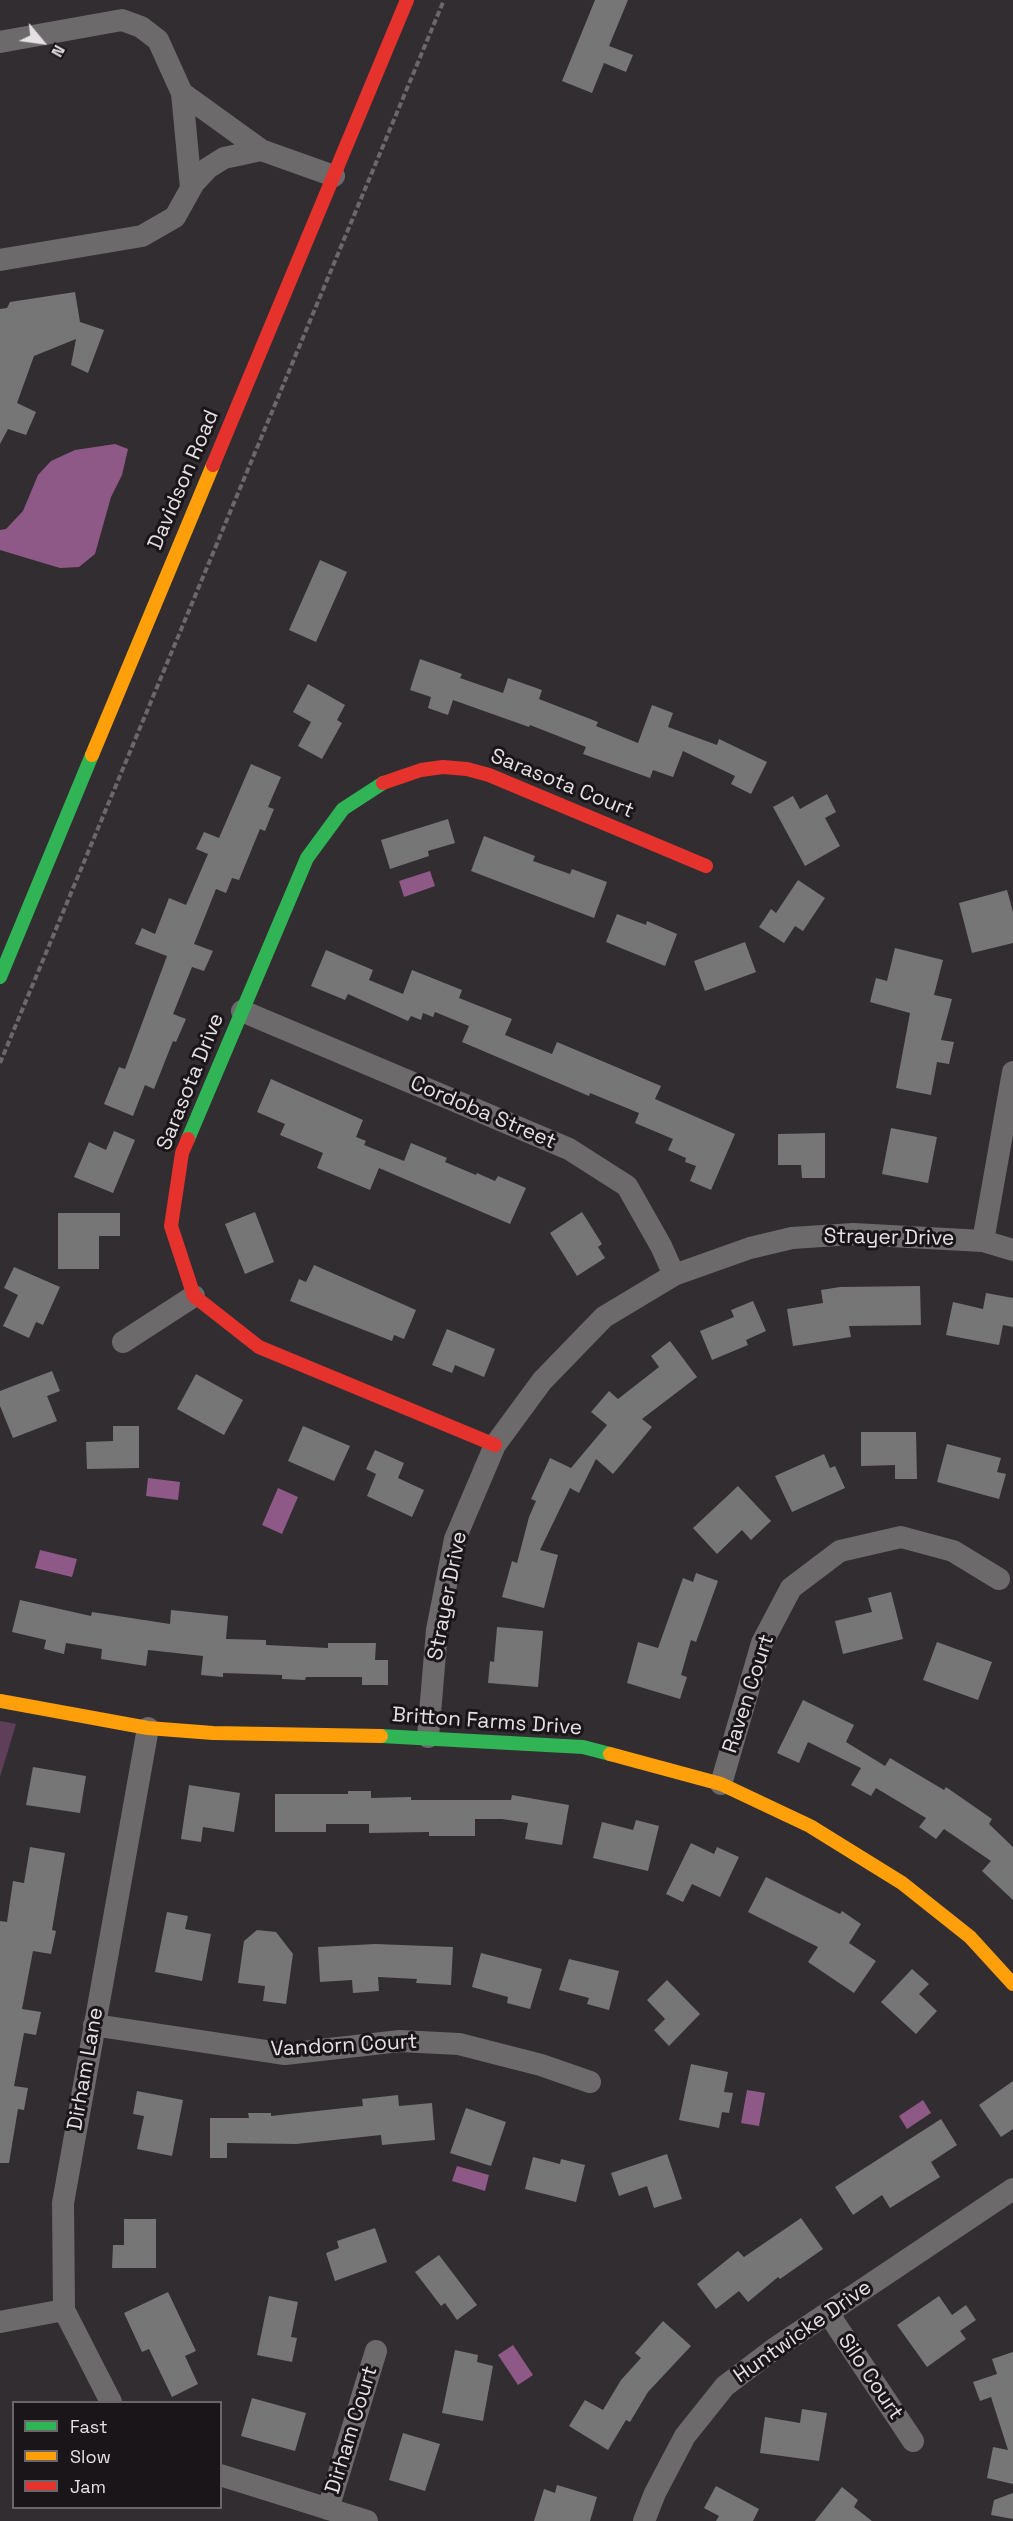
<!DOCTYPE html>
<html>
<head>
<meta charset="utf-8">
<style>
  body { margin:0 }
  #map { position:relative; width:1013px; height:2521px; overflow:hidden; background:#322d31; font-family:"Space Grotesk",sans-serif }
  canvas { display:block }
  .legend { position:absolute; left:12px; top:2401px; width:210px; height:108px; box-sizing:border-box; background:#191518; border:2px solid #6b666a; margin:0; padding:8px 10px; list-style:none; font-size:18px; color:#e5e0e4 }
  .legend li { display:flex; align-items:center; gap:12px; height:30px }
  .legend b { width:30px; border:2px solid #6b666a }
  .north { position:absolute; left:12px; top:12px; width:60px; height:60px; -webkit-text-stroke:4px #191518; paint-order:stroke; rotate:119deg; font-size:16px; font-weight:700; line-height:24px; text-align:center; color:#e5e0e4 }
  .north::after { content:''; display:block; margin:auto; width:21px; height:27px; background:#e5e0e4; clip-path:polygon(50% 0,100% 100%,50% 72%,0 100%) }
</style>
</head>
<body>
<div id="map">
<canvas width="1013" height="2521"></canvas>
<ul class="legend">
<li><b style="height:8px;background:#30b455"></b>Fast</li>
<li><b style="height:8px;background:#ff9f0a"></b>Slow</li>
<li><b style="height:8px;background:#e5322d"></b>Jam</li>
</ul>
<div class="north">N</div>
</div>
<script>
const c = document.querySelector('canvas').getContext('2d');
c.lineJoin = 'round';
function paint(path, color) { c.fillStyle = color; c.fill(path, 'evenodd'); }
const shape = rows => new Path2D(rows.map(r => 'M' + r).join(''));
function strokePath(path, color, width, dash) { c.strokeStyle = color; c.lineWidth = width; c.lineCap = dash ? 'butt' : 'round'; c.setLineDash(dash || []); c.stroke(path); }
function write(font, color, halo, rows, align = 'center') {
  c.font = font + ' "Space Grotesk",sans-serif'; c.lineWidth = 6; c.setLineDash([]); c.textBaseline = 'middle'; c.strokeStyle = halo; c.fillStyle = color; for (const [text, x, y, turn = 0] of rows) {
    c.save(); c.translate(x, y); c.rotate((+turn || 0) * Math.PI / 180); c.textAlign = isNaN(turn) ? turn : align; if (halo) c.strokeText(text, 0, 0); c.fillText(text, 0, 0); c.restore();
  }
}
const green = shape([
  [0,1721,16,1724,0,1777]
]);
const water = shape([
  [115,444,128,449,122,475,111,497,95,554,79,567,60,568,0,550,0,530,6,529,23,511,38,475,51,461,75,450],
  [430,871,435,886,404,897,399,881],
  [148,1478,180,1482,178,1500,146,1496],
  [278,1488,298,1497,282,1534,262,1525],
  [40,1550,77,1559,72,1577,35,1568],
  [747,2090,765,2093,759,2126,741,2123],
  [923,2100,931,2113,907,2129,899,2116],
  [457,2166,489,2175,485,2191,452,2181],
  [513,2345,533,2375,518,2385,498,2355]
]);
const building = shape([
  [595,0,628,0,609,46,633,55,626,72,604,63,592,93,562,81],
  [75,292,80,322,104,330,88,373,71,365,76,339,34,356,17,403,36,412,26,435,8,429,0,444,0,309,7,308,10,302],
  [320,560,347,572,316,642,289,630],
  [420,659,462,674,460,678,503,693,508,678,542,690,539,699,598,722,596,726,638,743,652,705,673,713,668,727,717,745,719,739,767,762,751,794,731,784,735,776,683,751,673,777,653,770,650,778,583,754,586,747,530,725,529,727,453,700,448,715,428,708,431,697,410,690],
  [308,684,345,705,337,720,342,723,322,759,298,746,311,722,293,712],
  [251,764,281,777,268,807,274,809,265,831,260,829,239,880,232,878,226,893,216,889,194,944,213,951,204,971,192,967,173,1014,186,1019,176,1042,173,1041,154,1089,145,1085,133,1116,104,1104,119,1067,125,1069,167,956,135,944,142,928,155,934,169,898,186,905,208,854,196,849,204,832,219,838],
  [827,794,836,812,825,818,840,846,805,866,773,807,793,796,800,809],
  [448,819,455,843,428,851,429,856,390,869,381,840],
  [484,836,535,856,533,861,570,874,572,869,607,882,594,918,471,871],
  [798,880,825,898,803,931,795,926,784,943,759,927,771,909,776,913],
  [1007,890,1013,912,1013,943,972,953,959,903],
  [617,914,646,925,647,921,677,934,665,966,606,942],
  [745,942,756,972,705,991,694,961],
  [895,948,943,960,934,995,952,999,941,1040,954,1042,949,1064,937,1062,931,1095,896,1088,910,1013,870,1002,876,978,887,981],
  [326,950,373,970,369,980,403,994,412,970,462,990,459,998,512,1019,505,1035,552,1054,557,1042,661,1086,655,1099,735,1134,711,1190,690,1181,696,1166,685,1162,686,1158,668,1150,673,1139,635,1123,639,1113,590,1093,589,1096,462,1042,469,1026,435,1012,433,1017,423,1013,421,1020,411,1016,408,1021,348,994,345,1000,311,986],
  [271,1079,363,1120,356,1137,366,1141,364,1145,404,1161,411,1143,447,1158,445,1162,476,1175,477,1173,495,1181,498,1176,526,1188,510,1224,379,1168,370,1190,317,1168,323,1153,280,1135,285,1124,257,1112],
  [891,1128,937,1137,928,1183,882,1174],
  [114,1131,135,1140,113,1193,74,1177,89,1142,106,1150],
  [825,1133,825,1178,802,1178,801,1165,778,1165,778,1134],
  [255,1212,274,1262,245,1274,225,1224],
  [582,1212,602,1244,598,1247,605,1258,577,1276,550,1233],
  [58,1213,120,1213,120,1236,99,1236,99,1269,58,1269],
  [314,1265,416,1310,404,1339,394,1335,392,1341,290,1301,299,1279,306,1282],
  [14,1267,60,1287,43,1325,36,1322,29,1338,3,1326,18,1295,4,1288],
  [920,1286,921,1325,849,1326,851,1337,793,1346,787,1309,823,1303,821,1290,840,1287],
  [986,1293,1013,1298,1013,1327,1003,1325,999,1345,946,1335,953,1302,983,1309],
  [753,1301,766,1331,746,1340,748,1345,712,1360,700,1331,734,1317,731,1310],
  [447,1329,495,1349,484,1377,455,1365,452,1373,432,1365],
  [670,1341,697,1377,642,1419,652,1427,613,1474,596,1459,579,1493,570,1488,540,1550,558,1555,544,1608,502,1597,512,1561,517,1563,529,1517,536,1501,531,1499,550,1458,571,1468,607,1425,591,1412,609,1391,618,1399,659,1367,651,1356],
  [52,1371,60,1391,47,1396,57,1421,13,1438,0,1406,0,1391],
  [196,1374,243,1400,224,1435,177,1409],
  [113,1426,139,1426,139,1468,87,1469,86,1442,113,1441],
  [303,1426,350,1446,334,1481,288,1461],
  [861,1432,916,1432,917,1479,895,1479,895,1465,861,1466],
  [947,1444,1001,1458,997,1472,1006,1474,999,1499,937,1482],
  [375,1450,404,1463,398,1478,424,1490,412,1517,367,1496,376,1474,366,1469],
  [824,1454,830,1468,835,1466,845,1488,792,1512,775,1476],
  [738,1486,771,1521,751,1540,742,1530,717,1554,693,1528],
  [696,1573,718,1581,696,1642,691,1640,681,1675,687,1677,680,1699,627,1683,638,1642,658,1648,683,1578,693,1582],
  [891,1592,903,1639,843,1654,835,1621,872,1612,868,1598],
  [20,1600,91,1616,92,1612,170,1624,171,1610,228,1616,226,1639,266,1640,266,1645,328,1648,328,1643,376,1643,375,1660,388,1660,388,1685,362,1685,362,1677,306,1677,305,1680,282,1679,282,1675,223,1673,223,1677,201,1675,203,1656,148,1650,146,1666,101,1659,102,1649,66,1643,64,1654,44,1649,46,1640,12,1632],
  [497,1627,543,1631,538,1687,488,1683,490,1661,494,1662],
  [937,1642,992,1662,978,1700,923,1680],
  [803,1700,854,1725,846,1742,885,1766,890,1758,944,1790,946,1787,992,1819,989,1824,1013,1847,1013,1900,982,1871,991,1861,944,1829,936,1839,919,1827,926,1818,876,1788,871,1796,851,1785,861,1768,808,1742,799,1763,777,1753],
  [33,1767,86,1776,80,1813,26,1805],
  [189,1785,240,1793,234,1832,203,1827,201,1842,181,1839],
  [348,1791,371,1791,371,1798,411,1797,411,1800,511,1800,512,1795,569,1805,562,1845,525,1839,528,1823,502,1819,475,1819,475,1836,429,1836,429,1832,369,1833,369,1824,326,1824,326,1832,275,1832,275,1794,348,1794],
  [636,1820,659,1826,648,1871,593,1858,602,1822,633,1830],
  [691,1843,714,1854,717,1847,739,1857,720,1897,692,1884,683,1902,666,1894],
  [30,1847,65,1853,52,1930,56,1931,51,1954,33,1951,22,2009,41,2012,36,2035,24,2033,14,2086,28,2088,24,2110,18,2109,9,2163,0,2163,0,1921,7,1922,13,1881,24,1883],
  [766,1877,840,1914,842,1911,861,1924,849,1943,876,1961,854,1993,808,1962,818,1947,748,1912],
  [167,1912,188,1916,185,1929,211,1934,202,1981,155,1972],
  [257,1930,276,1932,293,1954,286,2004,263,2001,265,1986,238,1983,244,1941],
  [375,1944,453,1947,451,1985,416,1983,417,1979,378,1977,379,1991,353,1993,352,1980,320,1982,318,1947],
  [481,1953,542,1969,530,2009,507,2003,508,1997,472,1987],
  [569,1959,619,1971,609,2010,587,2004,589,1998,559,1990],
  [912,1969,929,1984,919,1994,937,2011,916,2034,881,2002],
  [667,1980,700,2014,669,2046,654,2030,665,2019,647,2000],
  [691,2064,728,2072,724,2092,733,2093,729,2113,722,2112,719,2128,679,2120],
  [1013,2081,1013,2129,1001,2137,979,2105],
  [137,2091,183,2100,172,2156,137,2149,144,2116,133,2114],
  [398,2095,399,2106,432,2103,435,2140,382,2145,381,2135,296,2144,227,2143,227,2158,210,2158,210,2118,249,2118,248,2113,271,2113,271,2116,363,2106,362,2099],
  [466,2108,506,2122,491,2166,450,2153],
  [941,2119,957,2145,931,2162,940,2177,890,2208,882,2195,853,2215,835,2187],
  [667,2154,682,2199,654,2208,647,2186,619,2196,611,2173],
  [533,2157,560,2164,561,2159,585,2165,576,2202,525,2189],
  [801,2218,823,2249,780,2279,778,2277,748,2302,739,2291,716,2309,697,2284,738,2251,744,2257],
  [124,2219,156,2219,156,2268,112,2268,113,2245,124,2245],
  [375,2228,387,2262,335,2281,326,2253,339,2248,337,2241],
  [439,2255,477,2305,457,2320,445,2303,441,2306,415,2272],
  [168,2292,196,2351,185,2356,198,2384,172,2397,149,2349,142,2352,124,2313],
  [269,2296,298,2302,291,2337,297,2338,292,2362,257,2355],
  [939,2296,952,2315,966,2305,976,2320,960,2331,966,2339,927,2367,897,2325],
  [663,2321,691,2346,648,2392,630,2422,626,2420,608,2450,569,2426,585,2400,603,2410,621,2380,641,2358,635,2353],
  [455,2350,478,2355,477,2362,493,2366,483,2421,442,2413],
  [1013,2352,1013,2484,987,2478,993,2447,1008,2450,991,2397,980,2401,973,2382,997,2374,992,2359],
  [252,2398,306,2413,295,2451,241,2436],
  [802,2409,827,2413,819,2461,760,2453,765,2417,800,2423],
  [403,2433,440,2444,425,2491,389,2480],
  [557,2485,597,2497,590,2521,534,2521,544,2489,555,2493],
  [716,2486,759,2509,753,2521,716,2521,719,2516,704,2508],
  [842,2487,858,2500,854,2507,872,2521,815,2521],
  [1013,2493,1013,2519,991,2515,994,2500]
]);
const path = shape([
  [0,1063,444,0]
]);
const street = shape([
  [0,42,122,20,141,27,158,40,182,93,191,188],
  [182,93,261,150,334,176],
  [0,260,142,236,175,217,194,183,208,168,224,158,261,150],
  [242,1011,569,1149,627,1186,661,1246,674,1275],
  [983,1241,1013,1072],
  [123,1342,194,1296],
  [428,1737,437,1630,455,1539,495,1445,542,1381,604,1317,674,1275,750,1248,792,1238,853,1234,983,1241,1013,1250],
  [721,1784,762,1643,791,1588,840,1551,901,1537,953,1551,999,1579],
  [94,2025,285,2054,400,2041,459,2044,541,2065,590,2082],
  [828,2313,913,2441],
  [0,2322,64,2310],
  [111,2402,64,2310,63,2203,148,1728],
  [220,2475,367,2521],
  [328,2509,376,2351],
  [644,2521,655,2493,685,2436,725,2386,774,2349,1013,2189]
]);
const fast = shape([
  [0,977,92,755],
  [188,1139,307,858,343,809,383,783],
  [381,1736,583,1747,610,1754]
]);
const slow = shape([
  [92,755,213,465],
  [0,1701,148,1728,213,1733,381,1736],
  [610,1754,721,1784,810,1826,902,1883,970,1937,1013,1984]
]);
const jam = shape([
  [213,465,407,0],
  [383,783,421,770,443,767,467,769,489,775,706,866],
  [188,1139,182,1153,171,1226,194,1296,259,1347,495,1445]
]);
const streetNames = [
  ["Davidson Road",184,480,-67],
  ["Sarasota Court",562,784,22],
  ["Sarasota Drive",191,1082,-68],
  ["Cordoba Street",483,1113,23],
  ["Strayer Drive",889,1238,1],
  ["Strayer Drive",448,1596,-79],
  ["Raven Court",749,1694,-72],
  ["Britton Farms Drive",487,1722,4],
  ["Vandorn Court",344,2046,-3],
  ["Dirham Lane",86,2069,-80],
  ["Huntwicke Drive",803,2332,-35],
  ["Silo Court",870,2377,56],
  ["Dirham Court",352,2430,-73]
];
paint(green, '#5f3e5a');
paint(water, '#8f5987');
paint(building, '#767677');
strokePath(path, '#6a686a', 4, [6, 3]);
strokePath(street, '#6d6a6c', 22);
strokePath(fast, '#30b455', 14);
strokePath(slow, '#ff9f0a', 14);
strokePath(jam, '#e5322d', 14);
write('21px', '#e5e0e4', '#191518', streetNames);
</script>
</body>
</html>
